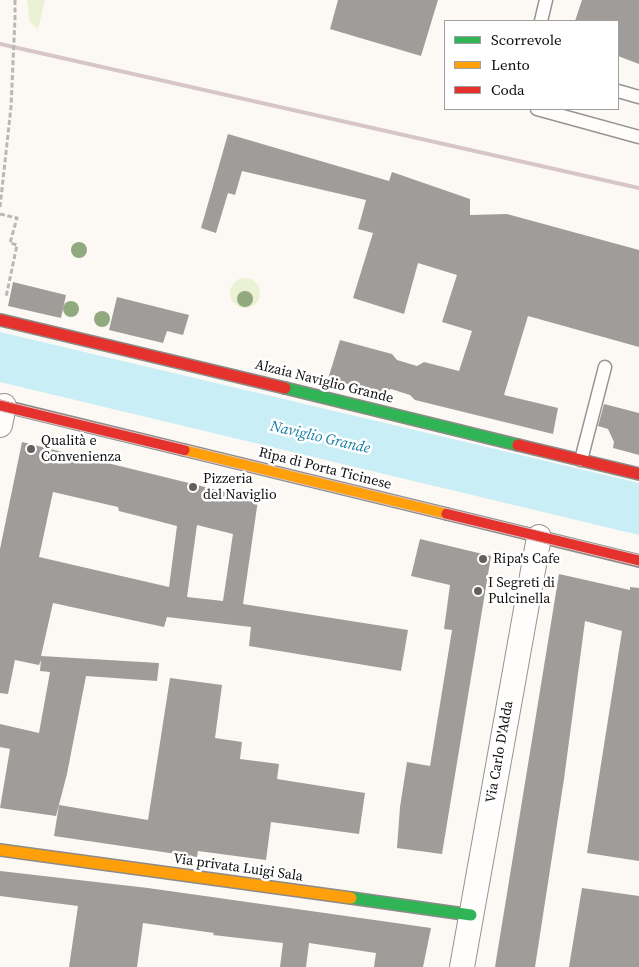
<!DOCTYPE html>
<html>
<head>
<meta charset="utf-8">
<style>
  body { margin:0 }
  #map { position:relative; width:639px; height:967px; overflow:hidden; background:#fcf9f4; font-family:"Source Serif 4",serif }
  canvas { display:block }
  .legend { position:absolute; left:444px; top:20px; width:175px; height:90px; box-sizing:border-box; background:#fff; border:1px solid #9f9f9f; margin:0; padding:6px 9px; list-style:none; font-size:15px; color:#0f0f0f }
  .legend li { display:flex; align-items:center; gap:10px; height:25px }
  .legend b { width:25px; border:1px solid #9f9f9f }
</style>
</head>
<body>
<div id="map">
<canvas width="639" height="967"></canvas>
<ul class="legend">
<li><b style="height:6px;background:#30b455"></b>Scorrevole</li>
<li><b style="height:6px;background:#ff9f0a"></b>Lento</li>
<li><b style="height:6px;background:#e5322d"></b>Coda</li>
</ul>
</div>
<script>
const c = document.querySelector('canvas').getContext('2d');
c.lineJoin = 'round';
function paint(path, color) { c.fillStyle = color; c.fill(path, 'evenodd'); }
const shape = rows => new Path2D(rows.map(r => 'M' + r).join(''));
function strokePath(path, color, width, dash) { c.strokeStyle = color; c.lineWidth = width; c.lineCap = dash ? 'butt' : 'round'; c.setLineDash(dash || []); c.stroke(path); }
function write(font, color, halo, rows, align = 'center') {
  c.font = font + ' "Source Serif 4",serif'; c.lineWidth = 5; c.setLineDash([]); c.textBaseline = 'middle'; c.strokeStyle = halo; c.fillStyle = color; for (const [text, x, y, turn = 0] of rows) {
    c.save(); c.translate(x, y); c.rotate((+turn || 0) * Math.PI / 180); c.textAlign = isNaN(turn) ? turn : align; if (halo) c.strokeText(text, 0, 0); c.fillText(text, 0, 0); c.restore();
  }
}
const green = shape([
  [27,0,45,0,38,29,30,22],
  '230 293a15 15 0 1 1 30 0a15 15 0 1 1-30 0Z'
]);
const water = shape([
  [0,332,639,483,639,535,0,382]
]);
const building = shape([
  [338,0,438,0,421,56,330,29],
  [582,0,639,0,639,64,618,56,618,21,575,21],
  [228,134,389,181,392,172,470,199,470,215,507,214,639,250,639,347,528,316,504,395,558,408,553,434,415,400,410,395,391,389,383,393,328,379,340,340,392,354,397,360,417,366,424,362,459,371,472,331,442,322,457,275,418,263,404,314,353,298,373,233,358,229,366,200,242,171,235,195,228,193,216,233,201,228],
  [13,282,66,295,61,318,8,306],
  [117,297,189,315,183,335,167,331,163,343,109,330],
  [604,404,639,413,639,455,613,448,614,442,608,429,598,426],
  [22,442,258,500,243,604,408,630,401,671,249,646,251,627,167,617,164,627,53,603,41,656,159,663,157,681,86,676,67,774,56,816,0,808,10,749,0,747,0,724,39,733,50,672,40,671,41,660,39,665,15,660,8,694,0,693,0,549],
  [53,492,118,507,119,511,177,526,169,587,39,557],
  [197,525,233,534,223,601,187,597],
  [420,539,491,556,442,854,397,848,400,807,407,762,430,766,452,630,444,629,450,585,411,576],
  [559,574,630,590,630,587,639,588,639,861,587,853,622,631,585,621,564,779,535,967,495,967],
  [170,678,222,685,215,738,242,742,240,759,279,764,277,779,365,793,359,834,271,822,266,860,198,851,197,857,54,836,59,805,148,820],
  [0,871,148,888,431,928,423,967,374,967,376,953,309,943,306,967,280,967,283,943,213,935,214,933,143,923,137,967,69,967,78,906,0,896],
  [582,888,639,896,639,967,569,967]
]);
const path = shape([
  [15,0,15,18],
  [0,214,17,218,10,243,17,245,6,297]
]);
const lane = shape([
  [541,21,546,0],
  [618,91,639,97],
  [537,109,639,137],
  [581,460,605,367]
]);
const street = shape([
  [0,425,4,406],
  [462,967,539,537]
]);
const fast = shape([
  [285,388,518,445],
  [351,898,471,915]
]);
const slow = shape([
  [184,450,447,514],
  [0,850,351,898]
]);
const jam = shape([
  [1,320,285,388],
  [0,405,184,450],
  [518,445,639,474],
  [447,514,639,561]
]);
const tram = shape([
  [0,400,639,555],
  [0,411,639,566]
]);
const rail = shape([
  [0,44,639,188]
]);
const pathBridge = shape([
  [0,207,11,107,15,18]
]);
const trees = [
  [79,250],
  [245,299],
  [71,309],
  [102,319]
];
const markers = [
  [31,449,5,"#62615f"],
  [193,487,5,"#62615f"],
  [483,559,5,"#62615f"],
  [478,591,5,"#62615f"]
];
const streetNames = [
  ["Alzaia Naviglio Grande",324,382,14],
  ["Ripa di Porta Ticinese",325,469,14],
  ["Via Carlo D'Adda",500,752,-80],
  ["Via privata Luigi Sala",238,868,8]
];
const poiNames = [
  ["Qualità e",41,441],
  ["Convenienza",41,457],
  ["Pizzeria",203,479],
  ["del Naviglio",203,495],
  ["Ripa's Cafe",493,559],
  ["I Segreti di",488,583],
  ["Pulcinella",488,599]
];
const waterNames = [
  ["Naviglio Grande",320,438,13]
];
paint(green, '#eaf1d4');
paint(water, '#caeef5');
paint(building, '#a09c99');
strokePath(lane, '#969492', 15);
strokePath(street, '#969492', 26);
strokePath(fast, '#8c8b89', 14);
strokePath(slow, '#8c8b89', 14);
strokePath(jam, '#8c8b89', 14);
strokePath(path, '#b9b8b8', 3, [5, 2.5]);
strokePath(lane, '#fffefd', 12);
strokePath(street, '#fffefd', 24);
strokePath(fast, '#30b455', 11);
strokePath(slow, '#ff9f0a', 11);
strokePath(jam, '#e5322d', 11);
strokePath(tram, '#d8c5c9', 1);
strokePath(rail, '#d8c5c9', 4);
strokePath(pathBridge, '#b9b8b8', 3, [5, 2.5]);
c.fillStyle = '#91a97e';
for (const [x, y] of trees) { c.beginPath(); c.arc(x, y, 8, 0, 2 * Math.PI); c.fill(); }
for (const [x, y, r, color] of markers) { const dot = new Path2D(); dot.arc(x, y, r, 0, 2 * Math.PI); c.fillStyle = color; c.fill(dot); strokePath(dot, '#fff', 2); }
write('14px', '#0f0f0f', '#fff', streetNames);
write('14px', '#0f0f0f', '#fff', poiNames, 'left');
write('italic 15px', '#177da2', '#fff', waterNames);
</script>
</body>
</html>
